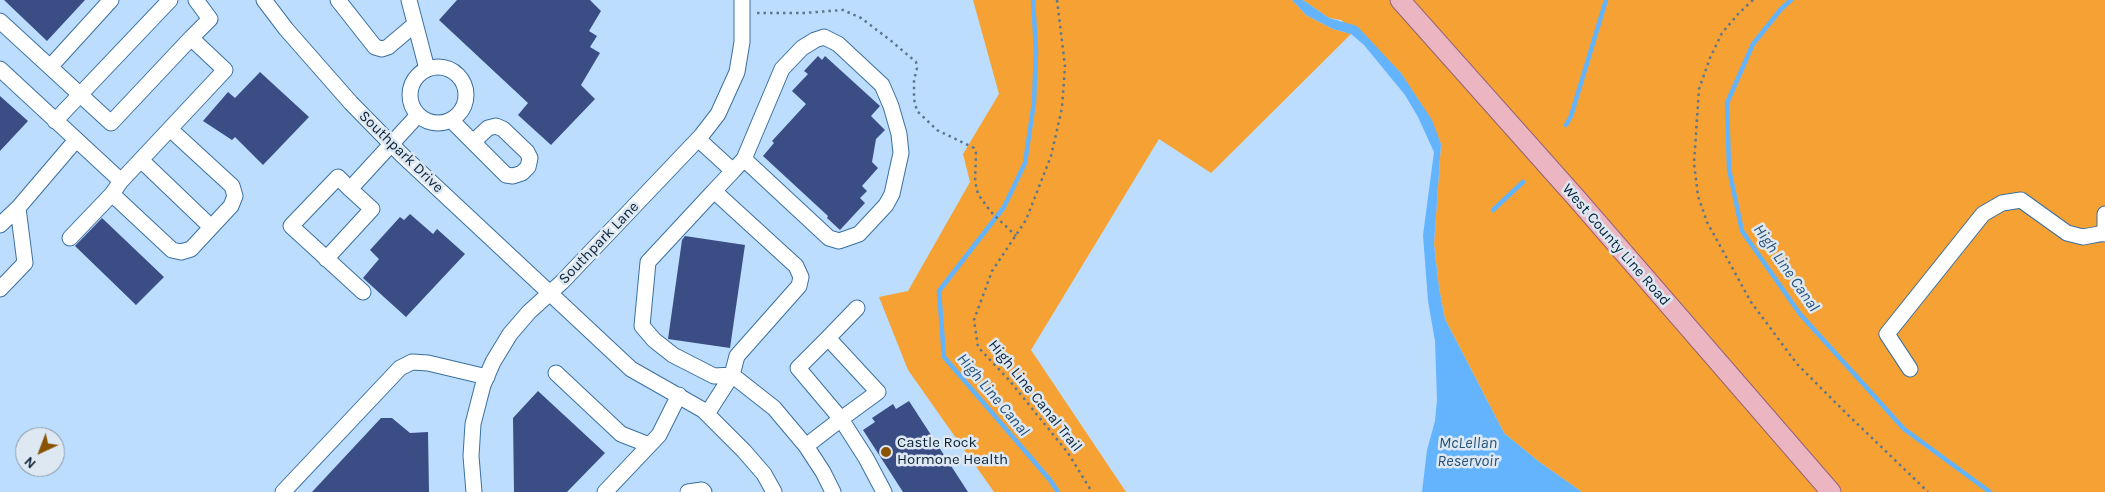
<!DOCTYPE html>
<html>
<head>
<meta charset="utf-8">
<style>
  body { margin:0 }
  #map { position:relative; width:2105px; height:492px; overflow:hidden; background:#bcddfe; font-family:Karla,sans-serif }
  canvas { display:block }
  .north { position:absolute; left:15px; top:427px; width:50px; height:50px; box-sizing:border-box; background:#dde8f3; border:1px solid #8998a7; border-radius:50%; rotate:223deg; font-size:14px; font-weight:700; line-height:20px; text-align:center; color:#0a2134 }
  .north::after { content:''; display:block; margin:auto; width:18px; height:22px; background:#895301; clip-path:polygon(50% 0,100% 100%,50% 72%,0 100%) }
</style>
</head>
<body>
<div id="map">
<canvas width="2105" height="492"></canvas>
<div class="north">N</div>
</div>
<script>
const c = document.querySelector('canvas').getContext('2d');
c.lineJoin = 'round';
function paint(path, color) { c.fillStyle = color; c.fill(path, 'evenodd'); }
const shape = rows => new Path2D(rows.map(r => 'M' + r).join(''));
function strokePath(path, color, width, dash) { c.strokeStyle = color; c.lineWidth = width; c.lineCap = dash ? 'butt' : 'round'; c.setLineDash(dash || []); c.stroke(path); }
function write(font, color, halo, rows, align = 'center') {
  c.font = font + ' Karla,sans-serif'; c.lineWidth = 5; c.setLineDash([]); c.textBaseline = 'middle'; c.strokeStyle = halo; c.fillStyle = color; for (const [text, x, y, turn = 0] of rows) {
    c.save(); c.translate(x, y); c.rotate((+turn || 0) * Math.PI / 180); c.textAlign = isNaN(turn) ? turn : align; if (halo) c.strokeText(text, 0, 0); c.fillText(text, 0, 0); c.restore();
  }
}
const green = shape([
  [973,0,1292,0,1306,15,1333,29,1351,34,1211,173,1159,139,1031,350,1126,492,994,492,908,370,879,297,908,291,970,182,963,154,999,94],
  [1303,0,2105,0,2105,492,1582,492,1538,461,1504,433,1445,319,1439,288,1434,244,1441,144,1401,73,1341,20,1329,18]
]);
const water = shape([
  [1292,0,1303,0,1329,18,1357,26,1401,73,1432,120,1441,144,1434,244,1439,288,1445,319,1504,433,1538,461,1582,492,1422,492,1427,450,1435,421,1437,400,1435,341,1428,301,1423,235,1434,152,1418,117,1405,95,1364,45,1351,34,1333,29,1306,15]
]);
const stream = shape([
  [1033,0,1036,51,1034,102,1025,163,1004,207,939,291,944,357,1050,480,1058,492],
  [1791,0,1781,9,1753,44,1727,103,1729,169,1742,231,1800,314,1904,429,1990,492],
  [1566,125,1571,116,1606,0],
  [1493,210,1523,182]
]);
const building = shape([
  [4,0,85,0,47,41],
  [457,0,590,0,601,11,589,31,597,36,590,47,600,53,581,85,595,99,551,145,518,115,528,103,439,20],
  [818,56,822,60,825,56,880,106,871,116,885,130,876,139,872,162,878,168,862,186,867,191,860,198,865,203,840,230,827,218,828,216,763,156,774,143,772,141,806,104,792,91,808,74,804,71],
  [260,72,309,117,263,165,235,137,232,140,203,121,228,92,235,98],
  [0,96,28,121,0,151],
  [410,214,433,234,437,229,465,254,406,317,363,278,379,259,370,250,400,217,404,220],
  [102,218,164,277,136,305,75,246],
  [685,236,745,245,730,348,668,339,682,240],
  [538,391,605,453,567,492,514,492,513,418],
  [909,401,968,492,903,492,863,430,875,422,872,418,893,404,896,409],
  [381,418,392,418,410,433,428,432,429,492,312,492]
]);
const path = shape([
  [1057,0,1065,66,1062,108,1051,156,1026,220,992,271,974,320,978,347,1009,380,1068,453,1092,492],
  [1753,0,1739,13,1722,33,1710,58,1699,89,1694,163,1698,196,1707,222,1751,302,1797,364,1844,411,1928,492],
  [757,13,804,13,843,10,861,18,890,40,916,62,917,68,914,80,914,99,917,111,937,130,974,148,976,153,975,181,978,194,991,212,1016,236]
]);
const minor = shape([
  [264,0,286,29,351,103,402,155,631,369,703,410,744,451,764,474,774,492],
  [338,0,375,47,382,49,388,47,414,25],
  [409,0,427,69],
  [0,21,111,123,191,38,225,70,121,181,0,69],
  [191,38,210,19,196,0],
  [50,67,111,0],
  '410 95a28 28 0 1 1 56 0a28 28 0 1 1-56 0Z',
  [451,120,506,175,513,176,522,173,528,167,530,158,527,152,503,129,496,126,488,128,473,142],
  [55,121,170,0],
  [698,139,733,171,714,191],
  [141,160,211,227],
  [733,171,744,159,829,238,839,241,859,234,886,205,892,194,901,153,899,134,891,106,882,85,838,44,824,37,815,40,802,48,782,69,744,159],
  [121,181,112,194,172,250,181,252,191,249,231,206,235,196,232,186,170,129],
  [714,191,796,266,801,277,799,286,737,356,732,375,714,376,673,355,654,340,642,326,648,262,714,191],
  [2105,214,2105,234],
  [0,225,18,208],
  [70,238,112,194],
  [326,259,372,209,350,189],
  [0,289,25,263,18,208,76,140],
  [363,292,291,226,338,177,350,189,418,115],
  [828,338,857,308],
  [1910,369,1887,334,1983,214,2002,203,2021,200,2067,233,2083,237,2105,233],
  [556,373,621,434,649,445],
  [707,414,732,375,774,408,806,446,823,472,833,492],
  [806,446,841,419,878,392,828,338,798,368,841,419,866,458,884,492],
  [283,492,400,368,412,362,428,363,487,377],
  [474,492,471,456,473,424,483,385,493,362,510,334,529,312,562,282,701,136,718,114,737,72,742,42,742,0],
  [605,492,659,435,679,395],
  [688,492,702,490,704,492]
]);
const major = shape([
  [1400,0,1578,200,1831,492]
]);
const markers = [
  [886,452,6,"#895301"]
];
const streetNames = [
  ["Southpark Drive",401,152,44],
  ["Southpark Lane",599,243,-46],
  ["West County Line Road",1616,245,49],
  ["High Line Canal Trail",1035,396,51]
];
const poiNames = [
  ["Castle Rock",897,443],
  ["Hormone Health",897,460]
];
const waterNames = [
  ["High Line Canal",1786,268,55],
  ["High Line Canal",993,395,50],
  ["McLellan",1468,443],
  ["Reservoir",1468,461]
];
paint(green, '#f6a133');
paint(water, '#63b4fd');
strokePath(stream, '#63b4fd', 4.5);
paint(building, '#3a4e85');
strokePath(minor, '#3b70a0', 17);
strokePath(major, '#946274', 21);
strokePath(path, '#5b7790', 2.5, [2.5, 4]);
strokePath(minor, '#fff', 15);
strokePath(major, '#ebb6c1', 19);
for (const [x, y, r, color] of markers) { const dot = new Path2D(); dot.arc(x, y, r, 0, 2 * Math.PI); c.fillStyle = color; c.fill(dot); strokePath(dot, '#dde8f3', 2); }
write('15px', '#0a2134', '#dde8f3', streetNames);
write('15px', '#0a2134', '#dde8f3', poiNames, 'left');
write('italic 16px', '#275177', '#dde8f3', waterNames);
</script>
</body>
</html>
